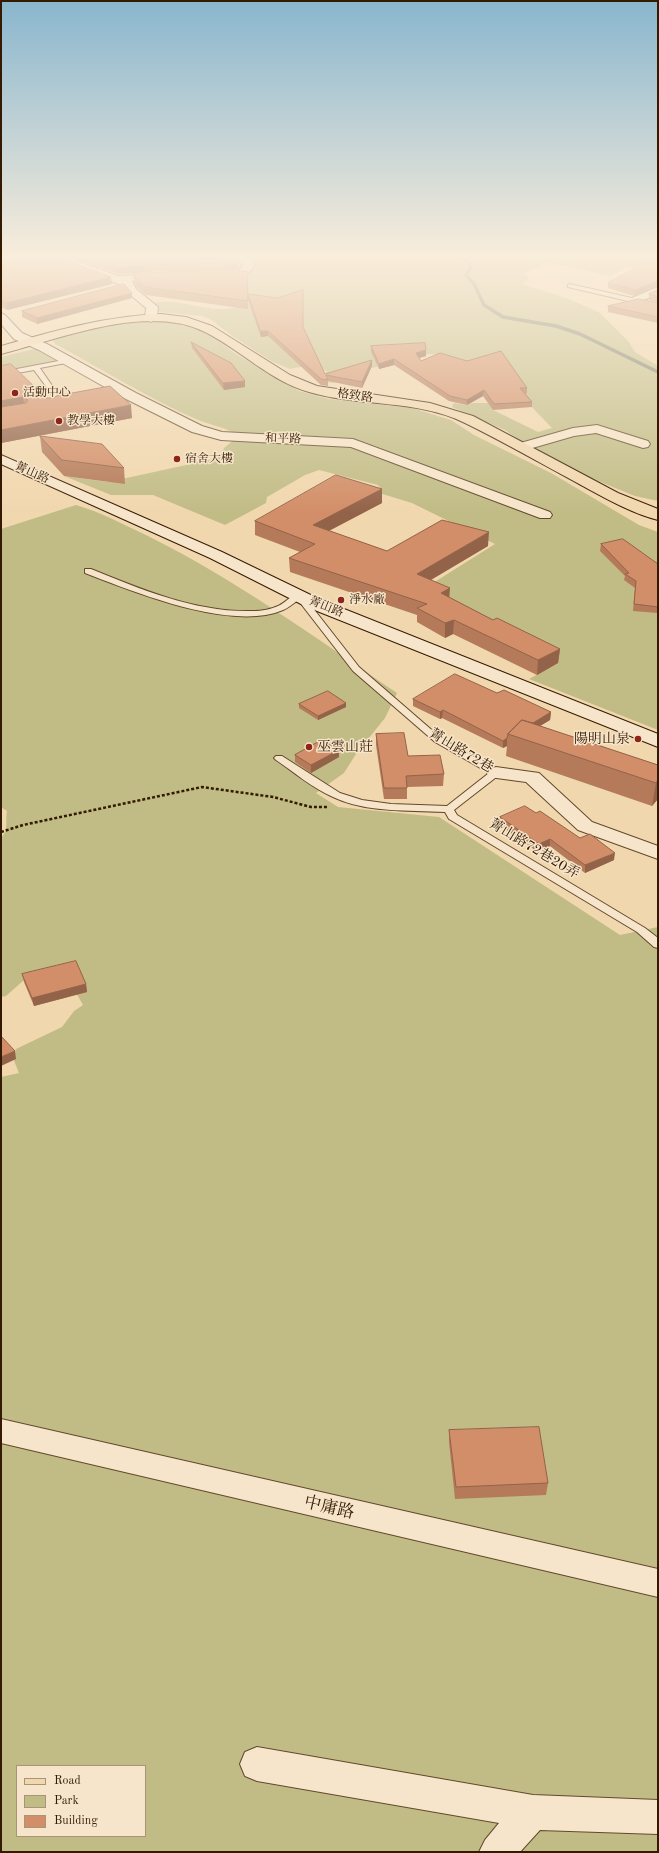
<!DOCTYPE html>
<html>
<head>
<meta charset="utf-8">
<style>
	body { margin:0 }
	#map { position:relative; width:659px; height:1853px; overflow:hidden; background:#f1d7ae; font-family:"Old Standard TT",serif }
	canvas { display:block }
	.frame { position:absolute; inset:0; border:2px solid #341a00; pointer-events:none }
	.legend { position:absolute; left:16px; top:1765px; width:130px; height:72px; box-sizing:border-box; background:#f6e5ca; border:1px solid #a89479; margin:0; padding:5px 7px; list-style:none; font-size:12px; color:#341a00 }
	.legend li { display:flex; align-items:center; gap:8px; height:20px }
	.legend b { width:20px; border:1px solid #a89479 }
</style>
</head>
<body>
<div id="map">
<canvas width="659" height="1853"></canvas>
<div class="frame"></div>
<ul class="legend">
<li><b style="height:5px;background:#f1d7ae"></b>Road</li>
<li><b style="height:11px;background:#c1bc86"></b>Park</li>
<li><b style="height:11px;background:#d28e68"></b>Building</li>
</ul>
</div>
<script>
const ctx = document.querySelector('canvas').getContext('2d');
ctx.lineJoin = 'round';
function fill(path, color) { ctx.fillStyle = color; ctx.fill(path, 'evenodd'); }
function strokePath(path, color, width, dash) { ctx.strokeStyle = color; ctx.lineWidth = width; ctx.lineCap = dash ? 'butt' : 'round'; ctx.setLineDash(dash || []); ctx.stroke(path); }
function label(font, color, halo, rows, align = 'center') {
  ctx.font = font + ' "Old Standard TT","Noto Serif TC",serif'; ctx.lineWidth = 3; ctx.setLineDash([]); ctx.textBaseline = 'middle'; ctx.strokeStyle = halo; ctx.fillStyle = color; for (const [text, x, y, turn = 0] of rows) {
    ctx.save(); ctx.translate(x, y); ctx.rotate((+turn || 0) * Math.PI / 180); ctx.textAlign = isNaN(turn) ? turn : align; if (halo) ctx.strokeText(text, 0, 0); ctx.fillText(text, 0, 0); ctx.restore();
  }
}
const green = new Path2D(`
	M236,254H658V268L639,269L626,267L610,276L549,262L523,274L530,277L522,284L569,299L600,313L629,342L635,352L658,366V501L635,496L593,479L536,452L505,430L452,407L454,403L467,405L472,403H489L493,410L538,432L552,428L525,400L452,359L433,354L414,355L373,368L370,366L353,371L333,383L320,381L327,371L310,365L290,369L271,361L231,335L210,319L202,316L160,312L154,305V303C180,297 211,315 236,307L223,271L225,268L238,267Z
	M148,321L169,323L193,327L214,338L236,354L299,391L329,399L412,408L451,420L474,435L551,473L639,525L658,532V730L529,679L558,663L453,600L433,583L495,544L412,503L376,492L380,488L378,485L319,470L305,475L267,497L266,503L225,525L153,495H111L64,476L108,482L214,459L212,458L221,455L224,448L235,439V434C232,430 206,423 198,420C149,399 102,369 55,344L53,340L119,323Z
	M37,348L59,362L1,373V357Z
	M76,505C101,512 124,525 148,536C236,580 316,638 397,693L385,718L356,754L344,773L316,793L338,807L439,817L620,935L658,927V1852H1V1077L19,1073L13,1058L16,1049L62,1027L74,1011L83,1005L70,982L33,972L6,996L1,997V838C9,829 5,823 7,811L1,807V529ZM17,1766H145V1836H17Z`);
const stream = new Path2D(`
	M455,254L470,263L471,267L466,275L474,284L484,305L503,317L556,326L580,334L658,372`);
const path = new Path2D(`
	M1,832L23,825L202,787L273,797L311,807H327`);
const lane = new Path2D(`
	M570,284L658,304V308L568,287V285Z
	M69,359L71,360V362L40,368L59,396L56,409L51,408L53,396L34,370L1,376V372Z
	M85,569H91C142,590 198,613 254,611C261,611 272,609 278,606C286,603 293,592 302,594L359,667L441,738L499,771L501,773L499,775L454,810L457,815L645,928L658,938V948L654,947L637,932L449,819L445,812C408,810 367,813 333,797C312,788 294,772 276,760L274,758L276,756H282L340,793L362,800L391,804L447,806L489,773L435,742L353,671L298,600C293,604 288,608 283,610C232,632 134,592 85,573Z`);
const street = new Path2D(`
	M42,254H57L118,276L165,274L167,276L161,279L132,281L136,289L158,307L157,318L151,322L147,320L145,318L146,308L127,292L124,286L43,256Z
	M236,254H247L253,262L254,267C247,278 225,279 212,276L210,274L212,272L240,269L243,266Z
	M658,287V294L636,303L630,300L632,298Z
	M1,313L5,315L22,333L47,344L136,393L202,426L222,432L353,439L550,512L552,515L550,518H540L351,447L221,440L192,432L126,399L39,350L14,339L1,324Z
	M597,425L648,441L650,444L648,447L643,448L596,433L574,436L522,451L517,450L515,447L517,444L573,428Z
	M496,767L539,773L592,822L658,846V859L578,830L526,782L489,777L487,773L489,769Z
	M1,1419L658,1569V1597L1,1443Z
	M257,1747L533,1795L658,1800V1834L540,1830L520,1852H479L485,1840L499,1823L257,1781L245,1776L240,1764L245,1752Z`);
const secondary = new Path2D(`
	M1,455L222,552L319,599L658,734V747L307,607L210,558L1,464Z`);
const primary = new Path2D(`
	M161,314L186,317L212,326L290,375L317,386L430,403L473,416L618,493L658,509V520C631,513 605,498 581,485C542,464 504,442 465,423C417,399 359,407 309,392C270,381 241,350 205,332C147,303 60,339 1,354V346C54,331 106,316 161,314Z`);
const wall = new Path2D(`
	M1,254L111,277L112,284L7,310L1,307Z
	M61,254H150L237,256L238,268L230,270L145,272L118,274Z
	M658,263V287L634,296L608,288V283Z
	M247,271L248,309L146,295L137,288L134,282L133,274Z
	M658,290V303L649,300V294Z
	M132,293V298L37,324L22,317V311Z
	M248,294L303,327L325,374L372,360V366L362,388L328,381V386L321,385L268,336L261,337L248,300Z
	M658,303V323L608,312V306Z
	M191,342L245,381V387L224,390L192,348Z
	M371,346L426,356L419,358L421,361L527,388V393L525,394L532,402V407L493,410L483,396L467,405L449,401L394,365L379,369L371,352Z
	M1,366L46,398L132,418L1,443Z
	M40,436L124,468L125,484L64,476L42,452Z
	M382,489V503L329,531L387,551L488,546L431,580L449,597L493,620L560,649L558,663L537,675L453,634L445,638L417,622V615L290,572L289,558L300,552L255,535V521Z
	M601,544L658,564V613L633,611L635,588L624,580L625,576L600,551Z
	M497,693L551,712L550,720L540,726L658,765V799L652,806L506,756L507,746L503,748L442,718L440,719L413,706V699Z
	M346,703V707L318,720L299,708V704Z
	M376,734L408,756L444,774L443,786L407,787V799H384L376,745Z
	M295,755L339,757L311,773L295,762Z
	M536,813L580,838L614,860L585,873L550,846L538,852L499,825L500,817Z
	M22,974L86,984L87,992L34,1006L24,982Z
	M449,1430L548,1483L546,1495L455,1499L449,1442Z`);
const shadedWall = new Path2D(`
	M238,262V268L230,270V263Z
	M145,265V272L118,274V268Z
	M111,277L112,284L7,310V303Z
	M658,281V287L634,296L635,290Z
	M132,293V298L37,324V318Z
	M260,331H268V336L261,337Z
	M426,350V356L416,359V353Z
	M394,359V365L379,369V364Z
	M372,360V366L362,388V382Z
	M245,381V387L224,390L223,383Z
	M484,390L483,396L467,405V400Z
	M23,397L25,410L1,414V401Z
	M131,405L132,418L1,443V430Z
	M382,489V503L313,539V525Z
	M489,532L488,546L417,588V574Z
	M450,588L449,602L441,593Z
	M454,620L453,634L445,638V623Z
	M560,649L558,663L537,675L538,660Z
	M346,703V707L318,720V716Z
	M443,710L442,718L440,719V712Z
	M551,712L550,720L520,738L513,735Z
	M507,738V746L503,748V741Z
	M339,750V757L311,773V765Z
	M658,780V799L652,806L656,783Z
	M550,839V846L538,852L539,844Z
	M615,853L614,860L585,873V865Z
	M86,984L87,992L34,1006L32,998Z
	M15,1051L16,1059L1,1066V1057Z`);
const building = new Path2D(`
	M1,254H49L111,277L7,303L1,301Z
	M77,254H150L237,256L238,262L230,263L145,265L118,268Z
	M649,261L658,263V281L635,290L608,283Z
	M239,269L240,271H247L248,301L146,287L137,280L133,274Z
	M124,284L132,293L37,318L22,311Z
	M303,290V327L325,374L372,360L362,382L326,375L328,380L321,379L268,331H260L248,294L277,298Z
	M658,290V297L649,294Z
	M639,299L658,303V317L608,306Z
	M191,342L231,363L245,381L223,383Z
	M425,343L426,350L416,353L421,361L440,353L467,361L501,351L527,388H520L532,402L494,404L484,390L467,400L450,396L394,359L379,364L371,346Z
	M11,364L46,398H54L56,396L110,386L131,405L1,430V407L26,403L28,400L23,397L1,401V366Z
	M40,436L102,444L124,468L62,460Z
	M336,475L382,489L313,525L387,551L442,520L489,532L417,574L450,588L441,593L493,620L497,618L560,649L538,660L454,620L445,623L417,608L427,604L289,558L315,544L255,521Z
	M623,539L658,564V607L634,604L636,581L625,574L629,573L601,544Z
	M455,674L497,693L504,690L551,712L533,723L522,720L508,734L507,738L503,741L443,710L440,712L413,699Z
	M328,691L346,703L318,716L299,704Z
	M522,720L658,765V780L656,783L508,734Z
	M404,733L408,756L440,755L444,774L406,776L407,788H384L376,734Z
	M322,740L339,750L311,765L295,755Z
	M525,806L536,813L540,811L580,838L590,834L615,853L585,865L550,839L539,844L500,817Z
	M76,961L86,984L32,998L22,974Z
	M1,1036L15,1051L1,1057Z
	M539,1427L548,1483L456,1487L449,1430Z`);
const markers = [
	[15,393,4,"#8f2418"],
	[59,421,4,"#8f2418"],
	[177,459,4,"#8f2418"],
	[341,600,4,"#8f2418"],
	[638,739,4,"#8f2418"],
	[309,747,4,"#8f2418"]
];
const farPoinames = [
	["活動中心",23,393],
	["教學大樓",67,421],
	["宿舍大樓",185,459],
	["淨水廠",349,600]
];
const farStreetnames = [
	["格致路",355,396,8],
	["和平路",283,439,2],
	["菁山路",32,473,24],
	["菁山路",326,607,22]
];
const poiNames = [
	["陽明山泉",630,739],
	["巫雲山莊",317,747,"left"]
];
const streetNames = [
	["菁山路72巷",461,751,31],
	["菁山路72巷20弄",534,849,31]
];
const nearStreetnames = [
	["中庸路",329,1508,13]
];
fill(green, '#c1bc86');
strokePath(stream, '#727a64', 3.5);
strokePath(lane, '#63492c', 2);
strokePath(street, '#63492c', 2);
strokePath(secondary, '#341a00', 2);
strokePath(primary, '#341a00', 2);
strokePath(path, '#341a00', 2.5, [3, 2]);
fill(lane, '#f6e5ca');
fill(street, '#f6e5ca');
fill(secondary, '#f6e5ca');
fill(primary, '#f1d7ae');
fill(wall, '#b57a59');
fill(shadedWall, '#936349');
fill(building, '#d28e68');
strokePath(building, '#936349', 1);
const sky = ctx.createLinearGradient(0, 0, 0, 513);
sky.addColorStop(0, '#89b6ce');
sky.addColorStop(0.5, '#f9eddb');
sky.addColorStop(1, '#f9eddb00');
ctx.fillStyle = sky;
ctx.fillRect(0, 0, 659, 513);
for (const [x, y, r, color] of markers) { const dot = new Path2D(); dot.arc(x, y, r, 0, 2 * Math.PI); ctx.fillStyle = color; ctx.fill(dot); strokePath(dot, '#f6e5ca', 1.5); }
label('12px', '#341a00', '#f6e5ca', farPoinames, 'left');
label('12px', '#341a00', '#f6e5ca', farStreetnames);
label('14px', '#341a00', '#f6e5ca', poiNames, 'right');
label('14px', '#341a00', '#f6e5ca', streetNames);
label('17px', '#341a00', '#f6e5ca', nearStreetnames);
</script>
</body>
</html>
